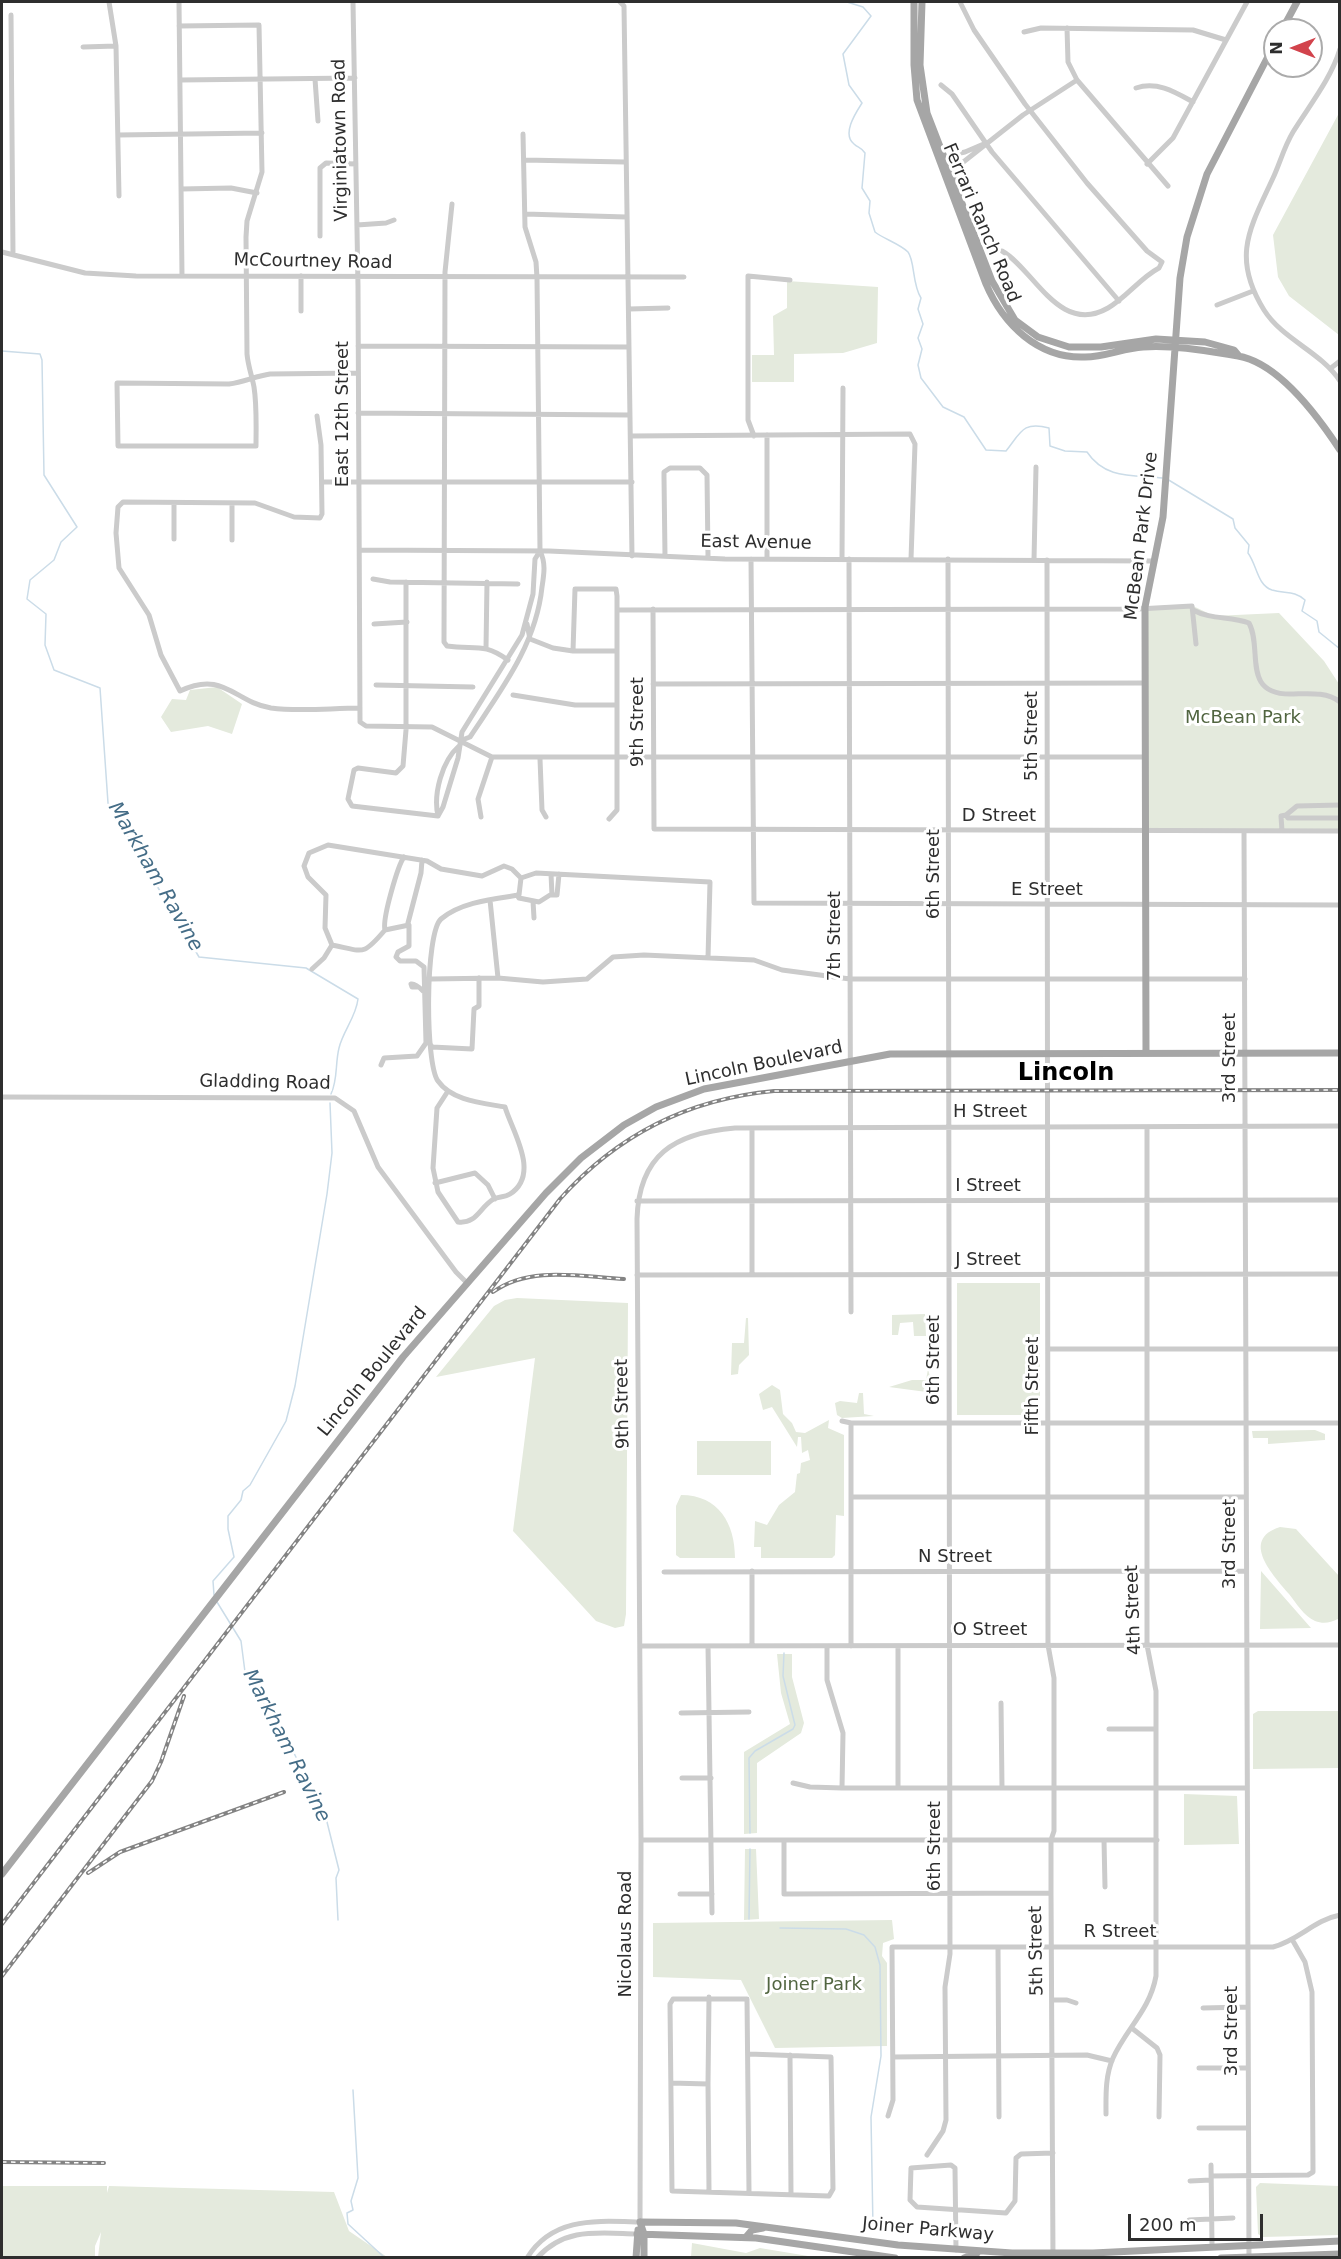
<!DOCTYPE html>
<html>
<head>
<meta charset="utf-8">
<style>
	body { margin:0 }
	#map { position:relative; width:1341px; height:2259px; overflow:hidden; background:#fff; font-family:"DejaVu Sans",sans-serif }
	canvas { display:block }
	.frame { position:absolute; inset:0; border:3px solid #2e2e2e; pointer-events:none }
	.north { position:absolute; left:1263px; top:18px; width:60px; height:60px; box-sizing:border-box; background:#fff; border:2px solid #ababab; border-radius:50%; rotate:270deg; font-size:16px; font-weight:700; line-height:24px; text-align:center; color:#2e2e2e }
	.north::after { content:''; display:block; margin:auto; width:21px; height:27px; background:#d2434c; clip-path:polygon(50% 0,100% 100%,50% 72%,0 100%) }
	.scale { position:absolute; left:1128px; top:2214px; width:135px; height:27px; box-sizing:border-box; border:3px solid #2e2e2e; border-top:0; padding-left:8px; font-size:18px; line-height:21px; white-space:nowrap; color:#2e2e2e; -webkit-text-stroke:4px #fff; paint-order:stroke }
</style>
</head>
<body>
<div id="map">
<canvas width="1341" height="2259"></canvas>
<div class="frame"></div>
<div class="north">N</div>
<div class="scale">200 m</div>
</div>
<script>
const ctx = document.querySelector('canvas').getContext('2d');
ctx.lineJoin = 'round';
function fill(path, color) { ctx.fillStyle = color; ctx.fill(path, 'evenodd'); }
function strokePath(path, color, width, dash) { ctx.strokeStyle = color; ctx.lineWidth = width; ctx.lineCap = dash ? 'butt' : 'round'; ctx.setLineDash(dash || []); ctx.stroke(path); }
function label(font, color, halo, rows, align = 'center') {
  ctx.font = font + ' "DejaVu Sans",sans-serif'; ctx.lineWidth = 6; ctx.setLineDash([]); ctx.textBaseline = 'middle'; ctx.strokeStyle = halo; ctx.fillStyle = color; for (const [text, x, y, turn = 0] of rows) {
    ctx.save(); ctx.translate(x, y); ctx.rotate((+turn || 0) * Math.PI / 180); ctx.textAlign = isNaN(turn) ? turn : align; if (halo) ctx.strokeText(text, 0, 0); ctx.fillText(text, 0, 0); ctx.restore();
  }
}
const green = new Path2D(`
	M1339,113V335L1289,296L1278,277L1273,235Z
	M787,281L878,287L877,343L843,353L794,354V382H752V355H774L773,316L787,308Z
	M1193,606L1214,616L1279,613L1324,661L1339,684V830H1147L1148,607Z
	M217,687L242,704L232,734L208,726L171,732L161,717L172,699L186,700L190,690Z
	M957,1283H1040V1415H957Z
	M517,1298L628,1303L626,1614L624,1626L615,1628L596,1621L513,1531L535,1358L436,1377L494,1306L505,1300Z
	M925,1314L926,1336H914L913,1322L900,1323L898,1335H892V1315Z
	M746,1318H748L749,1355L739,1365L738,1374L731,1375L732,1343H744Z
	M928,1369L934,1393L889,1387L912,1380H926Z
	M772,1385L780,1390L783,1414L792,1423L796,1432L805,1433L829,1420L828,1428L844,1435V1516L836,1515L835,1555L832,1558H761V1547H754L755,1521L767,1525L779,1505L795,1492L797,1474L800,1473L801,1463L810,1460L808,1450L802,1453L801,1437H798L797,1447L772,1407L763,1410L759,1394Z
	M859,1393H863L864,1414L874,1416L842,1418L837,1415L835,1403L840,1401L857,1403Z
	M1315,1430L1325,1434V1440L1268,1444V1438H1253L1252,1431Z
	M697,1441H771V1475H697Z
	M681,1495C719,1495 735,1524 735,1558H680L676,1555V1506Z
	M1280,1527L1296,1529L1339,1576L1338,1619C1330,1623 1323,1624 1315,1621C1304,1616 1296,1603 1289,1594C1274,1576 1239,1540 1280,1527Z
	M1261,1571L1311,1628L1260,1629Z
	M777,1654H792V1677L804,1723L801,1733L757,1763V1833L744,1834V1752L790,1724L781,1693Z
	M1258,1711H1338L1339,1768L1253,1769V1714Z
	M1184,1794L1237,1796L1239,1844L1184,1845Z
	M745,1849H756L759,1919L744,1920Z
	M892,1920L894,1939L883,1943L882,1956L887,1963V2046L775,2048L741,1980L653,1977V1923Z
	M1260,2183L1339,2186V2235L1263,2237L1258,2234L1256,2187Z
	M2,2186H107V2193L109,2186L334,2192L349,2231L387,2257H98L101,2232L95,2246V2257H2Z
	M692,2243L746,2253L760,2248L814,2257H691Z`);
const stream = new Path2D(`
	M847,2L863,7L871,16L843,54L849,85L862,103C857,111 841,134 854,144C858,148 861,147 865,153L862,188L870,201L869,213L875,232C884,239 900,244 908,252C915,261 912,284 921,298L918,309L923,324L918,338L922,349L918,365L921,378L943,407L964,417L986,450L1006,451C1021,432 1023,421 1049,428L1050,446L1065,451L1087,452C1105,479 1132,475 1162,478
	M2,351L40,354L42,360L44,475L77,527L61,542L54,560L30,580L27,599L46,614L45,645L54,670L100,688L108,803L199,957L306,968L358,999C356,1017 343,1031 339,1048C335,1064 338,1079 331,1094
	M1167,479L1233,519L1235,528L1249,545L1248,553C1257,565 1257,585 1272,590C1285,594 1294,590 1305,600L1302,611L1317,621L1319,632L1340,649
	M214,1595L213,1581L234,1557L228,1529V1516L241,1500L243,1491L250,1485L286,1421L295,1386L327,1194L332,1153L330,1103
	M217,1602L241,1641L245,1672L257,1685L275,1732L290,1745L326,1818L339,1870L336,1878L338,1920
	M750,1833L749,1758L755,1751L793,1729L795,1725L783,1676L784,1653
	M749,1919L750,1849
	M780,1928L846,1929L864,1935L875,1947L880,1965L881,2056L871,2117L873,2228
	M353,2090L358,2178L351,2201L353,2210L347,2213L348,2224L385,2258`);
const minor = new Path2D(`
	M109,2L116,46L119,196
	M179,2L182,276
	M353,2L358,286L360,722L366,726L432,727L492,757H1144
	M620,2L624,6L632,556
	M960,2L974,30L1025,104L1087,183L1147,251L1162,262L1159,268C1140,278 1127,297 1108,308C1059,336 1034,269 1002,251
	M11,15L13,255
	M179,26L259,25L262,172L247,221L246,237L247,354C248,366 252,376 254,387C257,406 256,427 256,446H118L117,383L229,384C244,382 256,376 270,374L358,373
	M1067,28L1068,62L1077,80L1168,186
	M1024,32L1041,28L1193,30L1226,40
	M83,47L116,46
	M1340,49C1331,79 1309,106 1293,132C1284,147 1280,163 1273,178C1250,228 1231,257 1264,310C1283,340 1320,351 1340,381
	M315,79L318,121
	M180,80L355,78
	M941,85L952,94L992,152L1119,301
	M1136,88C1157,81 1175,92 1193,102
	M118,135L262,133
	M986,143L965,152L951,155L946,164L957,167L1023,115L1077,80
	M524,160L625,162
	M1147,164L1173,138L1247,2
	M181,189L231,188L257,193
	M452,204L445,272L444,642L447,646C475,650 483,642 508,660
	M525,214L626,217
	M357,225L386,223L394,220
	M320,236V168L326,163L356,164
	M2,252L85,273L136,276L684,277
	M301,276V311
	M1217,305L1253,291
	M629,309L668,308
	M358,346L629,347
	M1331,368L1340,361
	M358,413L629,415
	M317,416L321,445L322,514L320,518L294,517L255,503L123,502L118,507L116,533L119,568L149,615L161,655L180,691C224,670 234,702 271,708C300,712 331,708 360,708
	M767,435V559
	M631,436L910,434L915,444L911,559
	M754,436L748,420V276L790,280
	M322,482H632
	M174,503V539
	M232,503V540
	M360,550L549,551L725,559L1152,561
	M665,556L664,477V472L670,468H700L707,475L708,556
	M751,559L754,903L1340,905
	M842,559L843,388
	M849,559L851,1312
	M1034,560L1036,467
	M1047,560L1048,1645L1054,1678V1831L1051,1840V1893L1053,2258
	M373,579L390,582L518,584
	M406,582V730L403,766L396,773L358,768L354,770L348,799L352,806L438,816
	M653,609L654,829L1340,831
	M619,610L1138,609L1192,606L1196,644
	M1193,610C1211,620 1230,616 1249,623C1263,649 1241,694 1290,694C1306,694 1326,691 1340,702
	M374,624L407,622
	M527,624L530,639L553,648L573,651
	M486,648L487,582
	M653,684L1145,683
	M376,685L473,687
	M513,695L575,705H617
	M462,740L470,737C501,690 536,645 542,587C544,574 546,563 540,551L537,278L536,262L525,227L523,134
	M540,759L542,810L546,817
	M1340,805L1297,806L1286,815L1288,818H1340
	M438,816L443,807L458,758L462,732L522,635L533,594L535,559L540,551
	M438,816C433,794 442,761 459,746
	M481,817L478,799L492,757
	M609,819L617,810V596L616,589H575L573,651H617
	M1244,831L1249,2258
	M1282,831L1281,816L1286,815
	M551,874L552,895
	M517,895L519,898L539,902L550,895H557L559,874
	M490,900L498,978L543,982L587,979L613,957L644,955L754,960L782,970L850,979H1245
	M533,901L534,918
	M408,923L421,873L422,860
	M385,930C382,919 398,865 404,857
	M332,945C364,951 362,957 385,930L409,925V946L398,952L396,957L400,961H416L424,967L426,1043L417,1056L384,1058L381,1065
	M312,969L324,958L332,945L325,928L326,895L308,877L304,866L309,853L328,845L427,861L441,869L482,876L504,866L512,869L521,878
	M431,979L498,978
	M418,987H412L411,984C415,983 420,988 423,991
	M430,1044L432,1047L472,1049L474,1009L479,1006V978
	M448,1091L437,1108L433,1168L438,1192L458,1222C476,1224 479,1209 492,1200C497,1196 504,1198 510,1194C541,1174 512,1131 505,1107C483,1103 452,1101 438,1081C425,1064 425,933 441,919C461,902 494,899 519,895L521,878L536,873L710,882L708,958
	M2,1097L335,1098L354,1111L378,1167L456,1272L466,1282
	M752,1128V1275
	M435,1183L475,1173L488,1185L495,1199
	M637,1201L1340,1200
	M637,1275L1340,1274
	M1048,1349H1340
	M842,1421L851,1423H1340
	M851,1423V1646
	M851,1497H1245
	M664,1572L1245,1571
	M640,1646L1340,1645
	M708,1646L712,1913
	M752,1646V1571
	M827,1646V1680L843,1733L842,1788
	M1001,1703L1002,1788
	M681,1713L749,1712
	M1109,1729H1156
	M682,1778H711
	M793,1783L810,1787L842,1788H1246
	M898,1788V1646
	M641,1840H1157
	M784,1840V1894L1051,1893
	M1104,1840L1105,1887
	M680,1894H712
	M998,1947L999,2117
	M1053,2000H1067L1076,2003
	M1203,2008L1247,2007
	M1133,2029L1157,2048L1160,2055L1159,2117
	M749,2054L831,2057L833,2189L829,2196L672,2191L670,2004L673,1999H747L749,2192
	M790,2055L791,2194
	M893,2057L1087,2055L1112,2061
	M1199,2068H1248
	M671,2083L708,2084L709,1997
	M708,2084L709,2191
	M1106,2114C1106,2096 1105,2076 1113,2058C1126,2029 1150,2010 1156,1976V1691L1147,1645V1127
	M888,2116L893,2100L892,1947H1273C1298,1941 1314,1920 1340,1915
	M1199,2128H1248
	M927,2155L943,2131L946,2120L945,1987L950,1954L948,559
	M1211,2165L1212,2245
	M1211,2176L1308,2175L1313,2172L1312,1992L1305,1962L1293,1941
	M1190,2181L1211,2180
	M1189,2220L1233,2218
	M956,2250L955,2168L951,2165L911,2168L910,2200L917,2207L1006,2213L1015,2201L1016,2158L1021,2154L1053,2153
	M527,2258C553,2216 598,2221 640,2222L641,1840L637,1219C639,1155 674,1133 735,1128L1340,1126
	M537,2258C565,2227 598,2233 637,2234`);
const major = new Path2D(`
	M914,2V65L917,100L986,284C1003,324 1038,359 1085,357C1105,357 1124,348 1143,347C1176,345 1207,351 1238,356C1279,363 1319,418 1340,450
	M922,2L920,65L927,113L992,281L1015,320L1038,337L1069,347H1101L1156,339L1205,342L1234,350L1239,356
	M1282,30L1297,2
	M957,167L955,176L957,182
	M1146,1053L1145,607L1163,517L1180,278L1187,237L1207,174L1275,43
	M2,1874L403,1357L546,1193L581,1158L624,1125L656,1107L704,1089L890,1054L1340,1053
	M640,2222L736,2223L898,2245L1012,2253H1093L1340,2241
	M640,2222L644,2234V2258
	M637,2234L756,2238L895,2258
	M746,2237L752,2230L763,2228
	M636,2258L638,2230
	M964,2258L977,2253
	M1221,2258L1340,2254`);
const rail = new Path2D(`
	M493,1292C530,1265 582,1277 624,1279
	M88,1873L120,1852L284,1792
	M2,1924L560,1199C617,1135 688,1099 774,1091L1340,1090
	M2,1976L152,1781L161,1762L184,1696
	M2,2162L104,2163`);
const streetNames = [
	["Virginiatown Road",341,140,-91],
	["Ferrari Ranch Road",981,223,67],
	["McCourtney Road",313,262,1],
	["East 12th Street",343,414,-90],
	["McBean Park Drive",1142,536,-83],
	["East Avenue",756,543,1],
	["9th Street",638,722,-90],
	["5th Street",1032,736,-90],
	["D Street",999,816],
	["6th Street",934,874,-90],
	["E Street",1047,890],
	["7th Street",835,936,-90],
	["3rd Street",1230,1058,-90],
	["Lincoln Boulevard",764,1064,-12],
	["Gladding Road",265,1083,1],
	["H Street",990,1112],
	["I Street",988,1186],
	["J Street",988,1260],
	["6th Street",934,1360,-90],
	["Lincoln Boulevard",373,1372,-51],
	["Fifth Street",1033,1386,-90],
	["9th Street",623,1404,-91],
	["3rd Street",1230,1544,-90],
	["N Street",955,1557],
	["4th Street",1134,1610,-92],
	["O Street",990,1630],
	["6th Street",935,1846,-90],
	["R Street",1120,1932],
	["Nicolaus Road",626,1934,-90],
	["5th Street",1037,1951,-91],
	["3rd Street",1232,2031,-90],
	["Joiner Parkway",928,2230,5]
];
const parkNames = [
	["McBean Park",1243,718],
	["Joiner Park",814,1985]
];
const waterNames = [
	["Markham Ravine",155,877,60],
	["Markham Ravine",286,1746,63]
];
const districtNames = [
	["Lincoln",1066,1074]
];
fill(green, '#e4eadd');
strokePath(stream, '#cbdce8', 1.5);
strokePath(minor, '#cbcbcb', 5);
strokePath(major, '#a6a6a6', 7);
strokePath(rail, '#838383', 4);
strokePath(rail, '#fff', 1.5, [4.5]);
label('18px', '#2e2e2e', '#fff', streetNames);
label('18px', '#516540', '#fff', parkNames);
label('italic 20px', '#456d87', '#fff', waterNames);
label('bold 24px', '#000', '#fff', districtNames);
</script>
</body>
</html>
